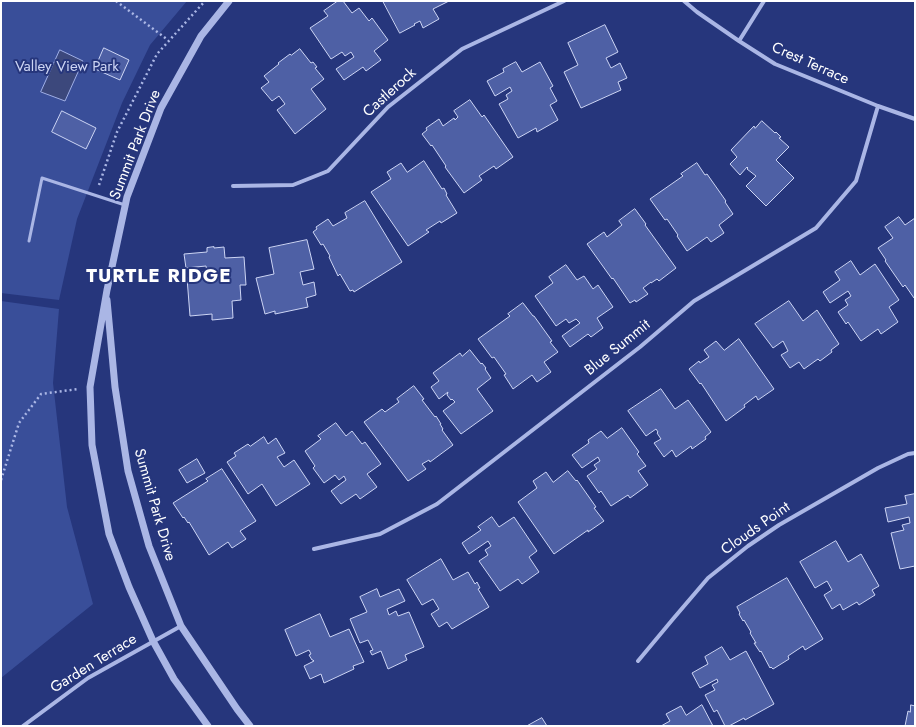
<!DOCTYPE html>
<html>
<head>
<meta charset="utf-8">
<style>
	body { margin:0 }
	#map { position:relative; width:916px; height:727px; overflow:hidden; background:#26367c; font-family:Jost,sans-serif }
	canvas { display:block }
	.frame { position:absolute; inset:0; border:2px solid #fff; pointer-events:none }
</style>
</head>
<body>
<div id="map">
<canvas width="916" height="727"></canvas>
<div class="frame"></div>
</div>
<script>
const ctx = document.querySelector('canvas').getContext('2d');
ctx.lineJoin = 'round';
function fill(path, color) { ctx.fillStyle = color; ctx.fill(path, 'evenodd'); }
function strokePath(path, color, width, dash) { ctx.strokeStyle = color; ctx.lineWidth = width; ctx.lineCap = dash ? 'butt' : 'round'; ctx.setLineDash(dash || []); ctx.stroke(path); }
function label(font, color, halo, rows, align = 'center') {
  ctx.font = font + ' Jost,sans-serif'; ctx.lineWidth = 4; ctx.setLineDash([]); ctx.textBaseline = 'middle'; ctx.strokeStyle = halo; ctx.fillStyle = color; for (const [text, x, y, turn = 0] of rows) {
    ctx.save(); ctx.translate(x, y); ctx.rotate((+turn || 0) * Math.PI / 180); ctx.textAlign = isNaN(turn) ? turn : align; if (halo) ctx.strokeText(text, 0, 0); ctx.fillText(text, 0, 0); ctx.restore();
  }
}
const green = new Path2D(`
	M1,1H187L150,45L122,103L77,219L59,300L1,293Z
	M1,301L59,309L53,383L67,507L93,604L1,678Z`);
const water = new Path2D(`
	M60,50L83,61L65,101L41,92Z`);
const building = new Path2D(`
	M338,1H343L352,13L359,8L369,21L372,18L388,40L374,51L381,60L366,71L363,67L344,80L336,69L354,57L351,52L345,56L342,52L331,59L310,28L328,16L324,11Z
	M383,1H449L433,9L439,19L423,28L420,21L414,24L415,25L400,33Z
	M605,25L618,52L606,58L611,68L620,63L627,78L618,82L621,90L581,108L564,72L578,65L568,43Z
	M104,48L129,60L120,80L95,69Z
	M300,49L311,63L313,62L317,67L315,68L324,79L311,89L326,109L295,134L277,110L285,104L279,96L272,101L261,88L269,82L264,76L279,64L278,63L290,54L291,55Z
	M516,62L522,72L540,62L553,86L550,88L557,101L550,105L558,120L537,132L536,128L518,138L499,104L508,99L506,95L512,91L510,87L495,96L487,81L504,72L503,69Z
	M470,100L482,117L484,115L513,157L496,169L494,166L479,176L482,180L464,193L445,167L446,166L432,145L431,146L422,134L427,130L426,128L439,119L443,126L454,118L455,120L458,117L454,111Z
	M62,111L96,128L86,149L52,132Z
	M762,121L775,133L776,132L781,137L779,138L789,147L776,160L794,178L766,206L746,186L756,176L747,169L748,168L747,167L740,175L730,164L737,157L731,150L754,126L755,128Z
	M424,161L442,189L444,188L447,194L446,195L457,213L441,223L440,221L426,230L429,232L408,246L371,192L391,179L387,172L401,163L407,172Z
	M697,163L705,175L707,174L726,201L725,202L733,214L719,225L724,233L711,242L707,237L687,251L677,236L678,235L667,219L665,220L650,199L683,176L681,174Z
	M365,201L402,262L354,292L353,290L350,291L340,274L338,276L329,257L330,256L323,244L321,245L313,232L317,229L316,227L328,219L333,226L347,218L345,213Z
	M635,209L646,224L645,225L676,268L659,281L657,279L651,283V282L643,288L648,294L636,302L635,300L630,303L613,278L612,279L587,244L604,232L607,237L622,225L619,221Z
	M899,217L905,225L915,218V297L914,298L905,285L903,287L885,261L886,260L878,248L893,238L885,227Z
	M307,240L314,269L300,272L303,285L314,282L316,295L306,298L308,307L275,314V311L265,314L256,278L274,274L269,248Z
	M214,247V248L224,247L225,258L244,257L246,285H240L241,300L232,301L233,318L212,320V314L190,316L187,278L199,277V272H207L206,266L186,268L184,254L207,252V248Z
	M851,261L860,275L875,264L899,300L889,307L898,322L881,334L878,329L861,341L848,322L846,324L838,312L848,305L845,300L851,296L848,291L830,303L823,292L840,280L835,272Z
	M566,265L577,280L584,276L593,289L598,285L613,307L597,318L603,328L591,337L588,334L570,347L562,336L580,323L576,319L569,323L566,319L556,326L535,296L553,283L549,277Z
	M789,301L803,321L817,310L839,344L831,350L832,352L820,361L818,359L804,369L799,362L790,368L781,355L788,351L783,341L773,348L755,324Z
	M523,303L533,316H534L552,341L550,342L558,352L544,362L551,372L537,382L532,375L513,389L504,375L506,374L494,357L492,358L478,339L510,316L508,314Z
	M739,339L774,389L758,400L756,396L744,405L745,407L726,421L701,383L700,384L689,369L699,361L700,363L709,357L704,350L716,341L724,350Z
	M470,350L481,364L482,363L486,368L485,369L491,378L477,389L493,411L461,434L443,411L455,402L452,399L451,400L447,395L448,392L439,399L431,387L439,381L433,373L460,353L462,356Z
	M414,386L424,399L422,400L435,417L436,416L441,424H440L443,429L442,430L453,445L430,462L429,460L422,464L426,469L408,481L364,422L382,409L385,412L399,402L397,399Z
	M661,389L675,409L688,400L711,432L705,437L706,439L692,449L691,446L676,457L672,450L664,457L654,443L661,439L657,433L658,432L656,429L646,436L628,411Z
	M336,423L346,436L352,431L362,444L365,442L381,464L367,474L377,487L360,499L356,494L341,504L331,491L346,480L344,476L339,480L335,475L324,483L313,468L315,466L305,451L321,439L318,436Z
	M622,428L639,452L637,454L646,466L638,471L648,485L630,498L628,495L611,506L601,491L599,493L587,476L597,469L594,465L600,461L598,457L582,468L572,455L589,443L588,440L601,431L607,438Z
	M264,437L268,444L276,438L285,453L277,457L284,467L294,460L310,484L276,506L262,484L248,494L227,462L236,456L234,453L248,444L250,446Z
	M197,459L205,473L187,483L179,470Z
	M222,469L256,521L240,531L246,539L232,548L228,542L209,555L189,522L188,523L184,517L183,518L173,503L208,481L206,479Z
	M568,471L576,481L577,480L596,507L594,508L604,521L588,532V530L554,554L518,502L537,488L533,481L546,472L553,482Z
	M915,494V566L900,569L891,533L904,530L902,525L910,523L909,517L888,522L885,508L907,504L905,496Z
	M492,517L499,527L514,517L537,551L529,557L539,572L522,584L518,579L500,591L479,561L488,555L485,550L491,546L488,541L469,554L462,543L481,530L478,527Z
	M836,541L848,562L861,554L879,586L872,590L875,595L859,605L857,602L843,610L840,604L832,609L824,595L832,590L827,581L815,588L800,562Z
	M441,559L453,580L468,572L475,584L477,582L480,588L478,589L489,607L452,629L447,622L439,627L431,614L439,609L433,599L422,605L407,580Z
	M787,578L823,639L805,650L803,646L788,656L789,659L773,669L771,667L770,668L761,651L760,652L754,643H756L750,633L751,632L744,620L743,621L739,614L740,613L737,607Z
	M377,589L380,597L399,589L405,601L387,609L389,615L396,611L398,616L409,612L424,647L405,655L407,660L388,669L381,651L372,655L370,651L373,650L368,640L360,643L350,619L367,612L360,597Z
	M320,614L330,637L349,629L364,662L353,666L354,669L324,683L321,674L310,679L304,666L314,661L313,660H312L309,655L311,654L309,650L296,656L285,630Z
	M722,647L730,660L746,651L774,704L745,720L744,718L729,726H725L717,710L714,712L705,695L715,690L712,685L718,682L717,679L700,688L692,673L708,664L705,657Z
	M702,705L713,726H661L670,721L666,714L681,706L686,715Z
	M911,705L915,706V726H905L908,711L910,712Z
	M542,718L547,726H527Z`);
const path = new Path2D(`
	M116,1L168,40
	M99,185L117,132L157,54L205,1
	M1,480L19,423L41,394L78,389`);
const service = new Path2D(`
	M29,241L42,178L125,205`);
const minor = new Path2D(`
	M684,1L697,12L739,41L775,64L878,106L915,119
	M739,41L764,1
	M233,186L293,185L328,171L388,107L462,49L564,1
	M314,549L380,534L437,504L640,347L694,301L816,228L856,181L878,106
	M638,661L673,619L708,578L748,546L779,525L878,468L908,454L915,453
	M23,726L88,678L181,626`);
const tertiary = new Path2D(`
	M107,300L115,387L128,471L149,546L181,626L237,709L250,726
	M208,726L174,679L153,641L129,587L109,534L92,445L90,387L107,290L127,197L161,108L201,36L229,1`);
const streetNames = [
	["Crest Terrace",810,64,24],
	["Castlerock",390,93,-42],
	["Summit Park Drive",136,145,-69],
	["Blue Summit",618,348,-39],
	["Summit Park Drive",154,505,74],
	["Clouds Point",756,529,-35],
	["Garden Terrace",94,664,-32]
];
const parkNames = [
	["Valley View Park",67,67]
];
const districtNames = [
	["TURTLE RIDGE",159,277]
];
fill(green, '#394e99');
fill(water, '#3c487c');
strokePath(water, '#9faee5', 1);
fill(building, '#4e60a5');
strokePath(building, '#cdd5f4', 1);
strokePath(path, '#aab6e5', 2.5, [2, 3]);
strokePath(service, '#aab6e5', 3);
strokePath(minor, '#aab6e5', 4);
strokePath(tertiary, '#aab6e5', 7);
label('15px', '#fff', '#26367c', streetNames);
label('15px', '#cdd5f4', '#26367c', parkNames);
ctx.letterSpacing = '1px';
label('bold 19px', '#fff', '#26367c', districtNames);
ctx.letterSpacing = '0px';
</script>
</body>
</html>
